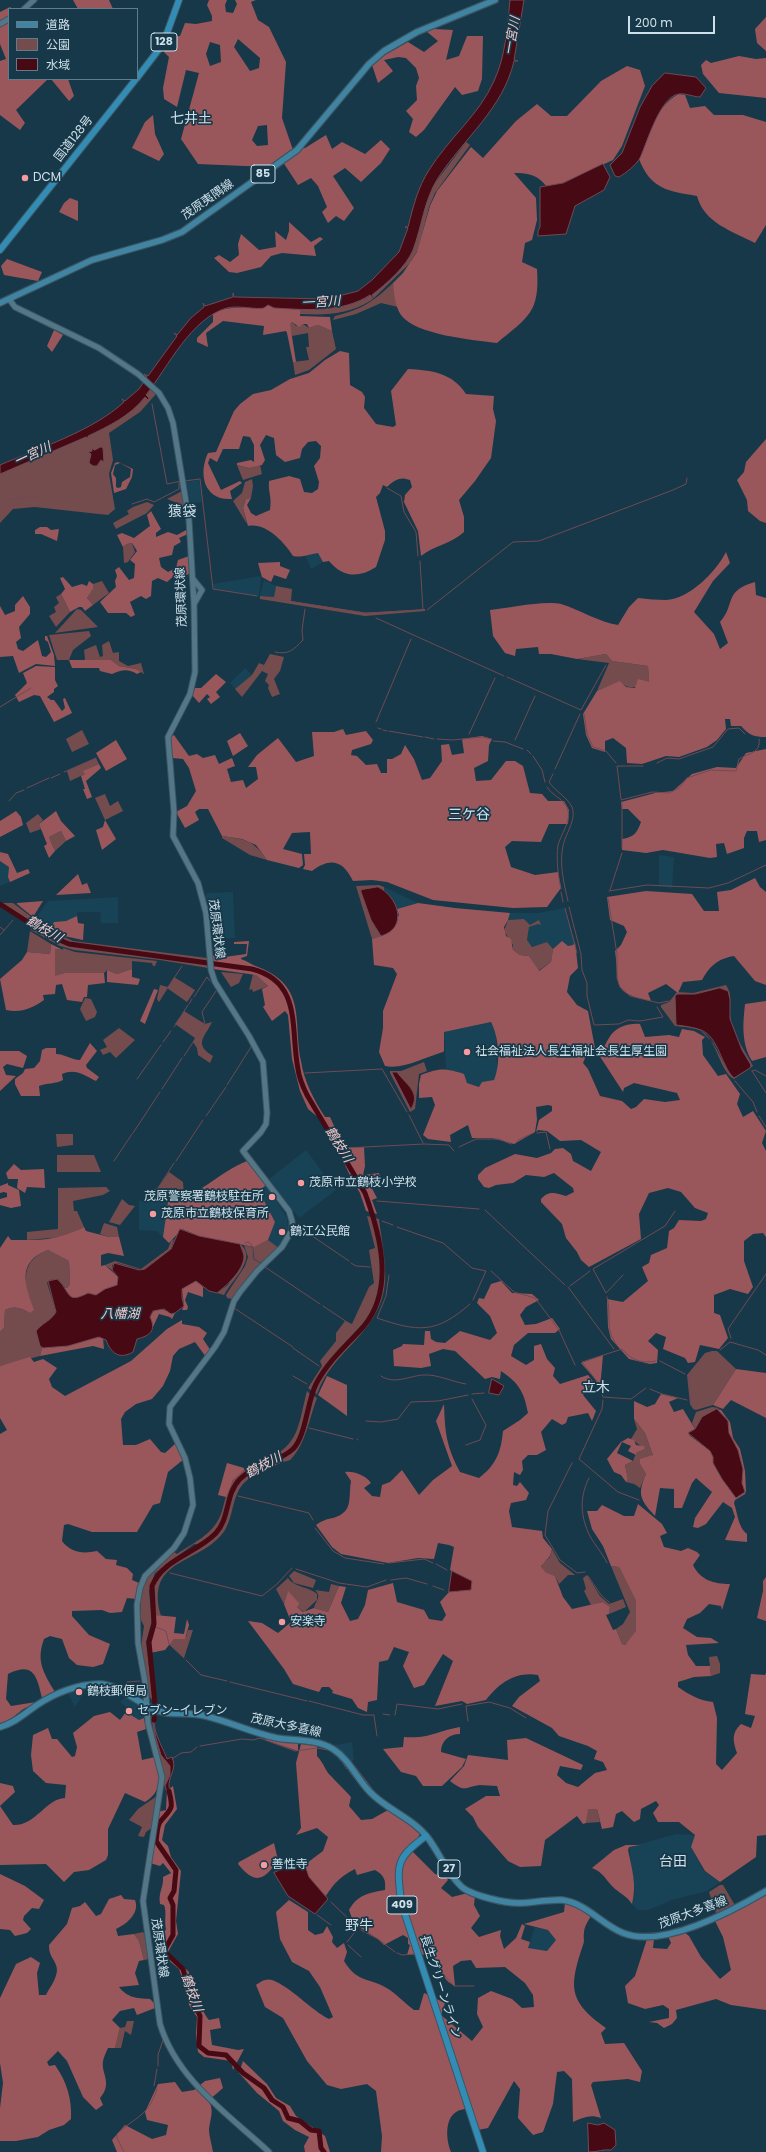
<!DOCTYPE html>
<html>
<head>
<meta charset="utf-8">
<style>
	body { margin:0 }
	#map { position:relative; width:766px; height:2152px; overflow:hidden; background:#173848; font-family:Poppins,"Noto Sans JP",sans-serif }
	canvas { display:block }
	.legend { position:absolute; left:8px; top:8px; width:130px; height:72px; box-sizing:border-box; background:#173848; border:1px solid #607b89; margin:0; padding:5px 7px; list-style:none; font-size:12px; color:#cee0ea }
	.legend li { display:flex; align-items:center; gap:8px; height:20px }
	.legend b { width:20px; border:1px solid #607b89 }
	.scale { position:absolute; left:628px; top:16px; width:87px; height:18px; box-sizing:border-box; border:2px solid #cee0ea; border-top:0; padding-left:5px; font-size:12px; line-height:14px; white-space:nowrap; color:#cee0ea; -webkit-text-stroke:3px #173848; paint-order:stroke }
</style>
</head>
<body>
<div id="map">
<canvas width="766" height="2152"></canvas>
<ul class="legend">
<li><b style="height:5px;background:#4084a2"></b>道路</li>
<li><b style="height:11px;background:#744c4e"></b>公園</li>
<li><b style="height:11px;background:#470a15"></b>水域</li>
</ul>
<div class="scale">200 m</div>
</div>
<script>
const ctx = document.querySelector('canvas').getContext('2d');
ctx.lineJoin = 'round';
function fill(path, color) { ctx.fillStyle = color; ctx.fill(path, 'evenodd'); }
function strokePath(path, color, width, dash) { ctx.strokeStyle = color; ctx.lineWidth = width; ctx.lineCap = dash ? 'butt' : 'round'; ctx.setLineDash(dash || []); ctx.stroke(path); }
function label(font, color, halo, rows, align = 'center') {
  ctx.font = font + ' Poppins,"Noto Sans JP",sans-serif'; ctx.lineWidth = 3.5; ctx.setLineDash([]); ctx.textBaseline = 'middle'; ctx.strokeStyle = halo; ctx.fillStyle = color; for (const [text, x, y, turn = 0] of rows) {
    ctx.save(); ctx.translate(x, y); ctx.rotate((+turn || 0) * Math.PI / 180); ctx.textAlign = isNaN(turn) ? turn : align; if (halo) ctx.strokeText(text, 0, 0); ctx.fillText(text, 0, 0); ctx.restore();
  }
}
const built = new Path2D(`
	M199,480L202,502L191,503L186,482Z
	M318,553L323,562L311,569L306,557L309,554Z
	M261,576L259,596L214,589L213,584Z
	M264,580L276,586L274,597L260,596Z
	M245,668L252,675L235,689L230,683Z
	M659,855L674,857L672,888L659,886Z
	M0,861L9,867L8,877L10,882L0,886Z
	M384,887L386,888L418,903L397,909L384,891Z
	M233,892L235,938L213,939L210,937L205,897L207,893Z
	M118,897V923H101L100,912H77V916L66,921L54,922L50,929L36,918L48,901Z
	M565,908L575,942L573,945L568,946L562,941L553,949L547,942L532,947L527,940L529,927L538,924L540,920L530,925L524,919L508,920L510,913H538Z
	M492,1022L496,1031L497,1071L494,1080L482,1082L480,1087L467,1083L464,1074L446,1069L444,1032Z
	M306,1150L336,1190L299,1218L269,1179Z
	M266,1185L287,1218L288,1230L279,1248L268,1240L275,1222L259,1191Z
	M139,1201L168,1202L163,1237L157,1231L139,1230Z
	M88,1686L75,1707L67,1692Z
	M125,1697L139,1705L144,1714V1718L139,1720L124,1711L126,1707L120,1702Z
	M352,1742L354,1760L350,1762L335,1745Z
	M676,1834L695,1835L691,1847L704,1871L720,1882L707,1891L672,1900L648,1910H638L632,1904L635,1893L629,1847Z
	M535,1927L548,1930L556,1940L547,1951L528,1948Z`);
const green = new Path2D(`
	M466,142L470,145L435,193L429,207L418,250L409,264L374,298L372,295L419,231L424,210L432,187Z
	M393,283L398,307L381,303L356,314L333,320L335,316C361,310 374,301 393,283Z
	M371,295L373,299L370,301C347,315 326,315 300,314L301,308C327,309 348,309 371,295Z
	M292,322L296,326L303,324L309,328L318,325L332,331L336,349L309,370L295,375L293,362L309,360L306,347H309L308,333L292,336L289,324Z
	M151,389L156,394L140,412L109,433L113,460L109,474L115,509L108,515L35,507L13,509L0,523V474L86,436L87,438L88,436C109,426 130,416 145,397L148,400L146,395Z
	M237,465L249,468L260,465L262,474L243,480Z
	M252,479L253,486L251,498L246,499L243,508L247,524L233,501L242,493L245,482Z
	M184,490L187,514L183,516L177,503L167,499Z
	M147,502L154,505L147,513L116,529L113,523L129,514L127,511L133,507Z
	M132,543L135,552L128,562L124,563L123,547L127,544Z
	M102,581L109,593L93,605L87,598L93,589V584Z
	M276,586L292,589L291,601L367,613L425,609V611L365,616L260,599V596L274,597Z
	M61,594L70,612L56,627L49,616L56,612L54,607L59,603L56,597Z
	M77,609L81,610L98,627L55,633Z
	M89,631L91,636L73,650L69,660H57L49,635Z
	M109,641L113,653L119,652V661L128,666L141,663L144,674L136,669L119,666L111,660L83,661L85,659L84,650L96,645L100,657L103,656L102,645Z
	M270,654L284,657L280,671L274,679L280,694L272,697L268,688L269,685L265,681L268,674L262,671L242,697L235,689L252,675L259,663L264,665Z
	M606,654L612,661L648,666L649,682C637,687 630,691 620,682L597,691L609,663L577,659Z
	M82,730L89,744L72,752L66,739Z
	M96,758L99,764L84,771L85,774L70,781L67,771Z
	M105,794L110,806L118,801L123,811L105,820L95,798Z
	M38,814L43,820L39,824L41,829L30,833L26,823Z
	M61,831L66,841L55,851L49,837Z
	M222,836C247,840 252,839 267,860L250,855L222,838Z
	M379,885L384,887V891L377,887L361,890L375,927L381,936L372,939L356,886Z
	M1,903H13L33,918L31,923Z
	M524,919L530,925L539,920L541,925L538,924L529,927L527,940L532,947L547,942L553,949L551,962L538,971L529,956L520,955L513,950V945L504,931L508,920Z
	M35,920L53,932L73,941L207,958L208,962L71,944L52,936L33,924Z
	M32,926L58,941L73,946L208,964V968L160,960L74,950L60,946L31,930Z
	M30,931L51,944L50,954L27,952Z
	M63,948L75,952L157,961L155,966H153L152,963L132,961V969L117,974L107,970L104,973H65L55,977V949L63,950Z
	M221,972L243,974L239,983L231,987Z
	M253,974L256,975L268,986L253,992L252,989L249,990Z
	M174,977L195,990L187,1002L167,988L159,1002L157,999L160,985L168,987Z
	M726,985C733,995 729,1003 730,1015C731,1033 745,1050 753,1066L734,1079C721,1073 717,1042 703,1032C695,1027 683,1027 675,1026L661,1007V1005L669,1002L677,992L693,993ZM720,988L730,999V1019L742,1050L751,1065L750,1068L734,1078L726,1067L713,1043L700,1030L678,994H695Z
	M85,998L91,999L97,1012L95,1017L86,1021L80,1009Z
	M184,1011L205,1024L212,1022C205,1037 193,1044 213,1056L210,1063L198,1055L197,1048L193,1042L195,1038L175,1024Z
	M119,1028L135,1040L116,1058L110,1052L103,1055L100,1050L107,1047L103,1040Z
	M424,1062L427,1071L419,1074L415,1109L410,1112L390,1073V1071H401Z
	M56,1134H73V1145L57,1147Z
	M57,1155H94L101,1172H57Z
	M169,1172L183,1182L184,1196L179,1199L147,1200L146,1192L158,1188Z
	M106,1187L110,1191L103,1195L73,1201L74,1211H77L84,1227L63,1237L27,1240V1232L58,1229V1188Z
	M122,1199L129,1205L135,1206L120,1225L109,1222Z
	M367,1216L372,1217C375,1235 381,1253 382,1271C382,1325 332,1346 312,1391L308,1388L322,1366L320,1361L336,1341V1333L345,1321L352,1324L369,1287L374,1283L369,1250L375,1248Z
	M374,1218L379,1219C386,1273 396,1298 354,1342C339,1358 325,1372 317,1394L313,1392L324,1371L337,1354L362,1329L377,1304L382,1287L383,1268L377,1226Z
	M104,1223L117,1227L119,1237H109L100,1234Z
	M174,1239L171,1249L143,1270L117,1263L112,1265V1270L105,1265L115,1261L141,1269L168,1249L171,1241Z
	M268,1240L279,1248L261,1263L254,1258L253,1247Z
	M240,1244C259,1258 230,1282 224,1295L217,1293L228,1285L244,1256Z
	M244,1245L252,1247L253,1259L261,1264L233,1299L227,1298L226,1295L245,1266L248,1257Z
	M48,1250L69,1261L70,1284L66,1289L58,1279L49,1280L47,1283L56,1312C51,1321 41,1323 37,1331L42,1348L40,1356L0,1366V1332L4,1328L5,1310C15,1305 21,1308 30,1313C26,1286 17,1262 48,1250Z
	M712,1351H717L736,1369L713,1405L696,1410L693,1409L690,1404L687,1375L705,1353Z
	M307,1391L310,1394C306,1409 304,1428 296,1441C283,1464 251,1461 236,1482C222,1502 230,1524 205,1540C201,1542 199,1545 194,1544L155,1573L149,1591L152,1621L146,1642L153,1701L150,1697L141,1647L144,1626L140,1618L141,1593L147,1578L174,1552L177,1554C194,1542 213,1535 221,1514C225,1503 226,1489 234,1479C242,1469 253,1465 265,1460C300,1445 298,1425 307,1391Z
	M312,1395L317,1398C309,1419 306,1443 291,1459C290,1461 285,1461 283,1462C270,1468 255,1472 245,1482C232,1494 234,1515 225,1530C201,1566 144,1556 161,1616L155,1615C153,1606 151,1594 153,1585C159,1560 204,1549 219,1529C232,1512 228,1490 245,1475C261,1462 284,1462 296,1444C305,1431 307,1411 312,1395Z
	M712,1407L719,1408L702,1417L695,1429L692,1423L696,1412Z
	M634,1419L645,1433L653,1455L640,1464L646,1474L640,1488L634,1484L626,1482L628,1479L625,1465L633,1461L636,1453L645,1449L631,1439L637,1429Z
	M552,1549L560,1563L575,1575H568L559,1584L555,1576L544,1572L541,1565L550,1557Z
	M611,1566L619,1567L636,1601L637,1631L625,1645L622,1644L616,1629L623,1624L630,1612Z
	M294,1571L316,1580L313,1588L294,1583L289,1576Z
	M587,1575L600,1596L609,1604L623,1599L626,1607L609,1614L610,1607L603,1602L591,1605L584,1591L586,1589L583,1578Z
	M288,1578C295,1588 308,1586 317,1594V1600L304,1612L297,1607L300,1604L288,1592L284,1604L276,1589Z
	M331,1584L339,1586L328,1612L314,1608C316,1600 322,1597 315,1590L329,1592Z
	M188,1630H193L184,1658L169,1644L174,1639L186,1637Z
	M717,1656L720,1664V1673L711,1676L709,1657Z
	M151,1715H152L156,1738L162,1755L170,1766V1775L165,1786L162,1784Z
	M157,1796L153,1827L146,1832L144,1837L138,1836L142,1827L129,1820L138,1809Z
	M587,1809H597L600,1822L586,1823Z
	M720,1885H723L736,1907L717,1916L709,1892Z
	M143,1932L147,1938L149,1959L144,1960L139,1941L134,1934Z
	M127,2021H134L131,2035L125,2031L121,2048H115L120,2028L125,2027Z`);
const forest = new Path2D(`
	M73,0H109L113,9H78Z
	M209,0H227L225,5L226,12L233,13L237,4L235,0H256L251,2L258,20L269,27L286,62L282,118L293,150L305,148L326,135L332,149L342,142L365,154L381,140L390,149L381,163L361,182L345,168L333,176L354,208L344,221L336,216L328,223L322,212L327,207L318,186L311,178L298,185L281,159L268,167L198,164L181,139L199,73L186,70L177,107L164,99L163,88L169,57L164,52L167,38L180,36L185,23L196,24L212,21V16L207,5ZM238,39L260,58L259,68L250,71L234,47ZM210,42L220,45L221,62L210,66L206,54ZM267,125L268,145L257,146L252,140L258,126Z
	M10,7L12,9H9V79H48L16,110L25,123L20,130L0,115V61L6,59L0,44V12Z
	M766,17V51L757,43L755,29Z
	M434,29L453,30L446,60L459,56L467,36H483L482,79L478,91L462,95L455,87L424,130L416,137L409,132L413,119L406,111L417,100L416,86L419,78L416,68L406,58L398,57L384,60L393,71L378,83L372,65L383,56L408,42L424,52L438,41L426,31Z
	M739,56L756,59L766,58V98L719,93L703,74L701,65L706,60L711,63Z
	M627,66L640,70L645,86L622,146L613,160L563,183L547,187C538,175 529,173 514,173L536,198L537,220L532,240L525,243L522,262L537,269C540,313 528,317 497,343C474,340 415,335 401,315C395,306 394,294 393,283L403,273L417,252L430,206L437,191L471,147L483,158L516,121L537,104L551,116H567L601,81Z
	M51,79H68L74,96L69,101Z
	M679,94L685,95L690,108L705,106L714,115H743L766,122V225L755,243C732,231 704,223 697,196C669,191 651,190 639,159C648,137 656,105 679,94Z
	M153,115L155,134L164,154L159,161L132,148L145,122Z
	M70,198L78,201V221L59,212L64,203Z
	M289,222L311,242L320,237L323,239L314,246L316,256L282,253L271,256L261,267L237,273L229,272L214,258L219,255L230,262L239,255L238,244L241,234L259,250L276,247L275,231L286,240L289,231Z
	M7,259L42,272L38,281L4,275L1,266Z
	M268,305L274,308H301L300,316L330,317L332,331L318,325L309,328L307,324H303L299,327L292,322L290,324L296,362H293L287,333L286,331L263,335L264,326L223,321L206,333L208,347L197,342V338L213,322V313C235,303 251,311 268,305Z
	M54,330L63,335L52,352L47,346Z
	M340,351L349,353L350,385L362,392L365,397L364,408L376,424L393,427L396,425L391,391L408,369C431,370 453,373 466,394L494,396L493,409L496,421L491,458L475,481L459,500L464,517V532C451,544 435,545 421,556L418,531L404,502L405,495L412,487L410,480C400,476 394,480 387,487L383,485L380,493L376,497L385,531V540L376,567C359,578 343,578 329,561L323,562L318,553C309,554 303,558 293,556C285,543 266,522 248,526L243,508L246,499L251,498L247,505L251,513L256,516L270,510C272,496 268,493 269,481L289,476L300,479L304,492L312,493L318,489L319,482L314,466L320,458L321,446L316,441L308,442L302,449L300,458L285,462L276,455L274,438L266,435L260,445L265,460L262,465L249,468L237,465V463L251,460L254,462V445L250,437L243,436L239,449H223L217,462L210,458L208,463L221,490L240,481L242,483L230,491L232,499C204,501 198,474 208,453L216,452L234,411L240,404L253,394L271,390L290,379L309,373L325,360Z
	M766,439V523L760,521L748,511L747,500L737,480L744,472L746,462Z
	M118,462L133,469L132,477L126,489L114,493L111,473L115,463ZM120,463L131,469L130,477L122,482L121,487L118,488L116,487V478L113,474L115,465Z
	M151,511L161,529L156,533V537L168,532L177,535L188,529V534L179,538L181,542L174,546L172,555L159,558L161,567L168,572L176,568L178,560L189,556L190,573L187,575L177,573L167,582L158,578L152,581L151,596L146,599L141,596L130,602L135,615L131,617L126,613H108L100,602L116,587L115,581L117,576L115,570L119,567L129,580L134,578L135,564L130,560L137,551L132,543L127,544L123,547L117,535L122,533L134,538L150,526L147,515Z
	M40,527H47L51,530L59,529L57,541L41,534H35V530Z
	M726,552L730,563L713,581L694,612L714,634L720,649L728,643L720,622C736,604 723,591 755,582L756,595L766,598V737C754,737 749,735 741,726H731L730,719H725L726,729L717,740L707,747L679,757L666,756L642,764L627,763L626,748L613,738L605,741V752L592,748L586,735L583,714L597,691L620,681L626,687L635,688L638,679L649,682L648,666L612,661L606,654L577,659L551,654H539L538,647L516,649L515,656L505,653L493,636L490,610C508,608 544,600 561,604C581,610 598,622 618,625L629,607L638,598C647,599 657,600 666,600C689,599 716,572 726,552Z
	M280,562V566L290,570L286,579L274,575L271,582L262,577L258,563Z
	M63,577L72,587L82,584L87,586L89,581L93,584V589L87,598L93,605L85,611L82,607H79L70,612L61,594L65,589L60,578Z
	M23,596L30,607V614L19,627L21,638L16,642L18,649L23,651L38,640L42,656L46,657L51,652L48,642L45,640V636H47L54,655L55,666L36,664L19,673L13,656L0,657V606L5,615L15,611V605Z
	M69,660H111L119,666L136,669L141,672L137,674C128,668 121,670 112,674L100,671L99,668H72Z
	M36,666L55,667V680L58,686L54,689V692L47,697L51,700H54L62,711L65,708L63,699L65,698L72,713L54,722L40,696L34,695L19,702L15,695L27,683L23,673Z
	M216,674L226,682L216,692L220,697L211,704L207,699L210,697L207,694L199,703L192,695L195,688H201Z
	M343,729L346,735L366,731L373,740L371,744L352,750L351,755L357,756L366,765L377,764L381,773H387V759H392L401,754L405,745L414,759L422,780L430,778L442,761L441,745L449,744L452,755L464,753L462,739L482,736L492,739L489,745L488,761L474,768L476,781L491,780L506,761H515L523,766L530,793L542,794L548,801H564L569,810L568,824H549L541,842L512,841L505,847L511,867L535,875L558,872L561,888L547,907L513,908L433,900L387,882L372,880L353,881C343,860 330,857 312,871L303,869L305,865L304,854H311L310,832L292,833L283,849L302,854L303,865L299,868L267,860L256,845L242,839L222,836L208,809H199L195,812L199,820L185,828L176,812L187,806L196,791L189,768L183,759L172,758L170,737L174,735L189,756L197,754L203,758L215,755L219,764L232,758L235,766L227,769L231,782L243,780L246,788L258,779L256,767H248L257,755L278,738L296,762L314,756L312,732H334Z
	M240,733L248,746L233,756L227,741Z
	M116,740L127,759L106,771L96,753Z
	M766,749V840L759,842L757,831H747L744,838V848L727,854L724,843L716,844L717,857L710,858L663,850L646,853L622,850V839C634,837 637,833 641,822L628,809H622L621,802L655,793L673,791L692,774L706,770L717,767L736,768L746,753Z
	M99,764L101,768L86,781L92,797L87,799L83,789H85L81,776L85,774L83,771Z
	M16,811L21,817L23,825L0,837V821Z
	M56,811L61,821L75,836L66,841L61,831L49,837L55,851L49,858L44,846L47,844L39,824Z
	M105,820L116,839L102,850L96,830L103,827Z
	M0,852L8,854L17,873L28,869L30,873L10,882L8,877L9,867L0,861Z
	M78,874L82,885L87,883L91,893L56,895Z
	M755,878L760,887L766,892V985L755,981L734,956C717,959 710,966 702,980L683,982L678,993L666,984L648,993L651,1001C610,992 620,986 615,951L621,945L627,932L624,926L610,920L607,897L646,891L692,894L704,911H719L717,892L731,890Z
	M43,901L33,917L17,904V903Z
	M418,903L455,908L510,913L508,920L504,927L506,936L511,939L513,950L520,955L529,956L539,971L551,962L553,949L562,941L568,946L573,945L575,942L578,968L570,976L567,992L577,1005L588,1011L595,1048L588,1051L583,1063L588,1069L600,1096L622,1101L631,1109L636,1107L644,1099L665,1102L680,1100L677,1093L634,1083L624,1088L623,1092L599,1055C604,1049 605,1044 609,1038C615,1027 629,1023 640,1024L645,1037L669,1035L679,1037L682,1029L694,1031L705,1037L702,1040L703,1055L718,1076L726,1074L740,1094L737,1104L743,1117L753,1111L766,1131L762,1143L766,1151V1237L763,1233L753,1234L744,1241V1261L753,1287L748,1294L730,1289L714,1295V1313L720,1315L728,1338L719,1349L700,1345L695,1362L688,1363L685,1358L663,1349L666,1337L656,1333L648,1341L658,1350L657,1363L650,1364L629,1359L611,1339L608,1327L607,1299L623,1302L648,1281L642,1267L649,1263L651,1255L667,1248L669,1231L674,1228L679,1220L701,1221L706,1219L708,1213L695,1208L681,1192L668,1188L649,1193L639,1214L641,1239L589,1267L581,1260L577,1252L566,1238L562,1224L541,1202V1199C549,1190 556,1193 566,1196L574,1192L573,1188L554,1173L544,1177L526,1175L513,1183L496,1185L489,1188L484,1187L478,1179V1175L485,1168L515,1154L537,1158L551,1153L555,1149L563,1148L571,1154L573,1161L591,1171L601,1152L581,1140L560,1141L547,1131L538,1130L536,1132L539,1120L552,1111V1106L548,1105L536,1107L537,1120L535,1132L514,1144L492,1138H472L468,1125L450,1135L451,1142L428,1139L423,1135L435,1105L432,1097L419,1098V1084L421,1075C441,1068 444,1068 464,1074L467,1083L479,1087L482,1082L494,1080C501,1064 499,1037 491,1022L444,1032V1051L443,1052C425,1057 403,1070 385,1066L379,1052L383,1028V1011L397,974L393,968L374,965L372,939L384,935L399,915L397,909Z
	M77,916L78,923L84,924L83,940L64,936L50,929L54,922L66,921Z
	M249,941L247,956L241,958V959C247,961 252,965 258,967C307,986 293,1020 301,1061C304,1081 314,1100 325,1117H330L344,1148L364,1147L365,1166L363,1175L379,1173L380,1177L367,1179L377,1198L372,1200L377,1214L366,1211L360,1193L352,1180L340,1154L331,1141V1136L319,1118L308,1109L300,1091L292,1059L288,1015L285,1011L272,1021L263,1007L265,1005L262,989L268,986L256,975L213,969L212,955L225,957L246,954L247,944H234V942Z
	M51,944L63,950L55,949V976L65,973H104L105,983L88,985L87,997H84L82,1002L67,1000L62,984L56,985L55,994L43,995L44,1000C31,1009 21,1013 6,1010L0,979L22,960L27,952L50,954Z
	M132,969V977L140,979L138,985L107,982V970L117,974Z
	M154,989L158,990L145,1024L140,1021Z
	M766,1001V1057L752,1061C741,1043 743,1023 745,1004Z
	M90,1043L97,1051L86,1065L87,1068L99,1077L96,1081C84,1075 75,1068 62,1074L63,1080C56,1084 47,1083 39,1086L40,1096H21L15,1084V1079L23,1073L25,1069L34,1068L40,1061L42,1050L46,1048H56V1054C65,1054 71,1060 80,1060Z
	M0,1051H19L27,1056L23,1068L7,1064L3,1067L6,1075L16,1076L0,1091Z
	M247,1161L266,1185L259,1191L275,1222L268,1240L254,1247L199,1236L182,1229L169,1243L163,1237L168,1202C197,1198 219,1172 247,1161Z
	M14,1164L21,1170L44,1169L45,1188L27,1187L25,1193L17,1188L18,1179H8L6,1173Z
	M8,1183V1185L19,1190L21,1206L11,1208L0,1205V1199L7,1197V1193L4,1192L0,1193V1186Z
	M84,1227L86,1231L109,1237H119L124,1256L108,1253L101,1255V1266L105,1265L118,1277L117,1285L105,1289L96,1295L88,1293L79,1299L72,1298L64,1288H67L70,1284L69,1261L48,1250C16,1262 25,1285 34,1310L30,1313C21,1308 15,1305 5,1310L4,1328L0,1332V1248L8,1236L11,1240C43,1240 55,1241 84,1227Z
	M196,1281L203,1287V1297L188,1292L185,1300L188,1307L187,1310H182L184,1306L182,1289Z
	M501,1281L512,1293L532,1294L539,1300L526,1307L520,1315L525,1325L536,1324L552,1318L560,1329L555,1333H528L514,1345L511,1356L526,1365L534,1360V1346L541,1344L547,1359L555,1368L553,1376L560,1384L588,1375L596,1385L589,1388L583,1395L596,1411L592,1421L588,1413L568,1417L566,1423L562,1425L552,1419L541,1432L546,1450L537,1455H528L522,1461L523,1470L520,1475L514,1472L513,1485L517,1486L520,1482L529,1493L526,1500L511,1503L509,1511L512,1527L542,1531L543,1538L552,1549L550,1556L541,1566L545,1572L555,1576L563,1597L572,1609L603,1602L610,1607L609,1614L606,1615L613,1630L616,1629L622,1644L625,1645L636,1631V1601L619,1567L611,1566L603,1546L592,1529L587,1511H597L602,1505L624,1516H634L638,1504L662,1524L667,1533L660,1536L664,1547L681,1551L688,1548L697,1552L700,1555L693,1565C700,1580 714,1584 730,1584L722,1610L721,1606L709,1604L700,1613L687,1619L683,1628L697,1637L711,1638L719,1643L686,1645L688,1655L696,1666H710L711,1676L694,1677L678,1682V1687C688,1694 700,1701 713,1702L717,1718L716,1764L722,1770L737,1753C733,1742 731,1733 741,1724L751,1728L755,1716L745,1714L751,1674L765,1675L766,1673V1835L757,1836L756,1857L720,1882L705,1871L691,1847L695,1835L679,1822H658L653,1813L659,1805L656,1801L641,1809L640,1819L634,1822L622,1811L616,1814L613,1827L602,1829L597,1809H588L586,1823L583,1824L577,1816L545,1840L541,1866L520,1867L508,1861L478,1827L473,1817L465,1809L486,1796H500L497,1786C491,1786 485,1785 480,1785C464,1787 466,1793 450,1781L464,1766L468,1755L508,1760L507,1740L526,1738L583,1765L581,1770L560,1766L557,1775L566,1783L578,1787L595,1773L607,1770L603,1762L594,1759L597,1751L588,1746L559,1736L552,1728L512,1706L519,1697L540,1681L538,1675C516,1671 499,1683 486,1700L467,1704L462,1701L435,1706L453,1661L443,1654L424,1685L414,1688L403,1666L409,1652L394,1647L388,1660L379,1662L377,1700L368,1702L367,1712L358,1708L352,1699L332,1693L333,1691L329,1687H322L319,1692L293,1684L284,1669L248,1621L262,1623L278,1633L291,1622L284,1604L288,1591L300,1604L297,1607L303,1612L314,1608L328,1612L339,1586L346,1587L341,1603L350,1621L358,1619L365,1605L368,1590L393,1583L397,1602L424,1610L429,1619L442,1621L446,1615L440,1602L449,1592H457L466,1578L450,1570L454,1547L449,1545L438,1543L434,1559L418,1558L388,1563L341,1554L332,1547L316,1525C322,1521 326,1519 333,1518C354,1512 348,1498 351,1481L345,1472C354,1471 365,1475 371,1483L364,1488L372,1496L380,1497L382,1485L390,1482L402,1470L419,1495L433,1480L452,1466L436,1421L444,1404C445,1432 446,1446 460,1472L479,1478C496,1465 501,1452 503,1431L520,1420L528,1413C524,1392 519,1383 501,1371L500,1379L492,1377L485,1379L455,1351L443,1349L429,1354L431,1366L421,1368L394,1366L393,1350L402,1346L403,1344L424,1345L425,1331H430L431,1339L436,1342L445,1343L460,1331L490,1340L497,1333L490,1316L477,1303L479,1298L484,1299L491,1284Z
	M157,1309C165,1308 168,1314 175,1313L172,1319L170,1317L159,1314L152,1329C152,1320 147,1315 157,1309Z
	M182,1320V1324L199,1327L207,1333L203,1339L211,1351L206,1357L195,1342L179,1349L173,1356L170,1371L163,1386L152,1399L136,1404L125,1412L121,1419L123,1445H136L150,1439L161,1452L165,1453L176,1443L184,1459L168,1472L160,1503L153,1505L137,1532H92L68,1524L64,1525L62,1541C71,1553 83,1554 97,1551L106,1559L117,1560L116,1565L127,1568L133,1574L132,1580L139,1583L136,1599L127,1598L122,1612L110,1613L102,1610L72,1611V1616L89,1635L110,1644L103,1664L93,1667L77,1665L69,1658L62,1639L50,1636L44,1639C36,1661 43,1672 55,1692L42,1698C37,1677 34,1661 8,1674L6,1699L11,1706L36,1702C32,1706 26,1707 22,1710C13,1717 11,1720 0,1724V1434L7,1430L0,1418V1366L30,1357L34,1362L43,1359L57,1368L49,1379L52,1387L65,1396L131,1361L167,1329Z
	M95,1337L103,1338L104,1349L93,1346L40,1356L42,1348L68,1346Z
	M603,1355L600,1389L595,1379L581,1363Z
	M736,1369L766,1373V1418L731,1400L723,1409L713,1405Z
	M327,1376L347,1385V1416L318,1395Z
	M661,1394L678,1398L669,1402L674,1412L683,1409L695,1429L689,1432V1435L710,1451L713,1457V1463L722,1479L736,1498L745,1492L742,1483L743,1469L738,1450L729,1433L727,1419L717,1409L721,1410L730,1422L733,1438L740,1449L745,1471L746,1491L745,1494L735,1500L734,1503C738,1515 738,1527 747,1534V1542L725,1540L735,1517L732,1508L723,1502L706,1524L698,1528L693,1527L695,1518L712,1492L696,1478L692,1483L682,1508H674V1489L660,1488L655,1516C640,1500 637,1494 646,1474L640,1464V1459L653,1455L645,1433L634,1419V1401L647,1407L655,1404Z
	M628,1438L634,1440L636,1445L644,1446L645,1449L636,1453V1455L628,1451L631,1446L622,1442L617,1453L633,1461L625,1465L628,1479L626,1482L621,1475L614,1472L607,1459L621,1442Z
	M227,1463L244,1468V1470L233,1480L226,1497L218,1495Z
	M766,1577V1621L757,1618L763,1591V1581Z
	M155,1615L176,1617L174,1633L184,1634L187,1619L189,1625L185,1639H174L165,1650L150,1653L149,1642Z
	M110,1712L120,1720L126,1712L139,1720L144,1718L146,1729L137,1732L142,1760L155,1757L156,1764L158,1765C160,1781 160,1793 145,1802L125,1793L108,1829V1855L106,1860L89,1870L74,1872L64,1882L46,1864L0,1865V1783L13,1786L15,1792L0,1806L13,1825C36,1826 45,1799 65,1798L66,1785L46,1783L33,1771L31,1755L33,1735L48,1728L52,1739H57L72,1757L75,1756L77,1747L73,1733L94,1716Z
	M460,1727V1734C449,1734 441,1741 441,1752L466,1759L462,1767L442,1786H423L416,1776L401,1772L383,1749L403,1747L404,1737C429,1739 437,1731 460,1727Z
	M268,1738L298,1743V1751L265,1740Z
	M301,1744L317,1746V1756C324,1763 325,1771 331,1776C338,1784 344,1789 351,1797L349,1806L361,1820L372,1819L388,1810L419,1831L420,1834L411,1850L435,1874L446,1877L448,1880L441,1888L452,1897L468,1893L475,1896L474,1905L480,1916L471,1928L479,1937L501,1930L500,1936L504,1949L516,1938L522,1924L525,1926L521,1939L530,1942L528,1948L547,1951L556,1940L548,1930L524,1924L564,1912L565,1903L582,1909L591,1916C588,1921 584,1927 584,1933C583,1937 585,1941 583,1945C569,1987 568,2001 606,2028L601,2033L605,2044L624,2043L642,2071L640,2082L628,2079L593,2082L591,2085L601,2118C591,2114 583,2117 573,2122L572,2079L564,2071L557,2072L553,2104L543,2132L533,2135L518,2118L520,2089L514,2081L488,2128L478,2130L470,2123L465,2109C444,2111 445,2137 451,2152H381L382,2136L376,2091L367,2084L341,2089L327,2085L307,2061L283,2018L265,2007L256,1985C260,1982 266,1978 272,1980C291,1987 311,2010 329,2019L333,2017L320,1987L309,1971L292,1962L280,1939L276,1912L289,1900L308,1912V1930L315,1935L323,1933L327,1926L333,1937L332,1942L337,1948L344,1943L347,1952L344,1961C359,1985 369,1976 390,1990C398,1996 406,2004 414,2010H419L424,1993L445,2003L441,2015L472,2041L483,2027L477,2014L478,1998L491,1991L512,1999L522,2008L534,2007L533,1995L525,1983L505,1967L476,1968L471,1960L461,1961L453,1966L455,1986C430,1974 454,1951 407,1955L410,1945L408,1944V1938L403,1935L384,1945L378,1939L354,1924L349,1910C358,1894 369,1893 385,1890C386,1880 384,1875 375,1870L357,1875L355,1869C339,1877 334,1884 325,1897L309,1877L303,1866L323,1851L328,1837L317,1828L296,1835L301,1828L296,1763Z
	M173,1786L177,1809L165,1825L162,1840L168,1846L171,1857L181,1871L176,1921L178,1934L168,1952L189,1972C189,1979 203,2014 209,2020L219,2018L221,2028L210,2030L212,2045L238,2050L244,2049L233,2070L231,2061L204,2057L198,2052L196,2034L197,2017L189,2005L187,1992L183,1986L182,1978L179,1969L162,1955L159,1950L158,1944L166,1929C164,1921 167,1911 164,1905L160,1904C158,1892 164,1887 163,1877L171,1873L163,1863L160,1866L150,1863L157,1812L166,1810L167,1790L169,1796V1789Z
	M274,1843L278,1860C264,1881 255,1885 238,1864L239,1862Z
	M626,1845H640L629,1847L628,1850C632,1869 637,1885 632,1904C627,1896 619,1893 613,1887C605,1879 603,1872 592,1868L614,1850Z
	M0,1874L25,1886L44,1900L39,1909L32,1908L24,1916L23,1920L31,1929L27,1933L15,1936L10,1930L0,1929Z
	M766,1893V2010L731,2005L716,1999L676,2010L677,2018L672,2024L664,2028L657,2023L649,2022L669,2018V2009L663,2005L645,2009L628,2003L625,1986L635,1976L647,1939H654L653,1948L667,1949L671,1943L668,1936L683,1931L689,1936L701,1957L720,1979L731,1970L723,1937L715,1921L727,1916Z
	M121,1895L124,1899L135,1900C140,1913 127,1924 116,1929L118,1936L134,1934L139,1941L144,1960L139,1961L135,1973L139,1985L119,1987C128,1998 136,1998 150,1999L154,2003L155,2008L137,2015L134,2008L120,2011L112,2020L120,2028L115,2048H108C106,2052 104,2057 103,2061C101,2074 113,2083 100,2098L103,2105L96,2110L83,2097L67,2061L58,2051L47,2062L49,2066L55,2065C67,2082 72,2099 71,2119L64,2125L49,2130L38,2137L16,2141H0V2108L3,2083L0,2063V1998L16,1964L31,1957L40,1963L37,1973L39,1995H46C50,1987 60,1975 56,1965C53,1957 49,1956 49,1945L67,1924L72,1908L80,1906L85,1902L96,1916L101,1914L109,1899Z
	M243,2061L267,2084L276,2098L290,2106L296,2116L325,2136L330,2152H305L304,2146L309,2137L295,2130L283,2121L279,2111L257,2093L239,2073Z
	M220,2078L223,2088L208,2101C215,2109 210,2119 209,2129C209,2136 212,2145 213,2152H117L112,2140L125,2125L152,2139L166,2135L168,2125L147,2120L145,2112L158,2084L175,2082L182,2092L194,2090L205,2081Z`);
const water = new Path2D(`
	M510,0H524L514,60L518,61H514C503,109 464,138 438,178C424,200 422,226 413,250C406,267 386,284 372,295L374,298L370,295C342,313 307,310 274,308L268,305C267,306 265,307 264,308C256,310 238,305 227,308C191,318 168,367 146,395L149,398L148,400L145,397C130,416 109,426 88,436V438L86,437L0,474V465C39,448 93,431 124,402L122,399L125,401L139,389L147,377L144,374L148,376L177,336L174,333L177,335L191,318L204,307L203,303L205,306L233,297V293L234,297L327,299L358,291L372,280L399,252L408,228L405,227H408C413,207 418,187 429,170C449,138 479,115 494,81C506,55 507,28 510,0Z
	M665,73L696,77L706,88L700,97C694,97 685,93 679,94C660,96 647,143 640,158C636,165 626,173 619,177L615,176L610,165L622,153L640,107L652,86Z
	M603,164L610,177L604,190L575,206L566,234L538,236V231L540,227V187L563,183Z
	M101,447L103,448L104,462L101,460L97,466H93L89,463L91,454L88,452L92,451V448L94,450Z
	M378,887C398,896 409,928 381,936L371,920L361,892V890Z
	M720,988L728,991L730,999V1019L742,1050L751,1065L750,1068L734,1078C721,1066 719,1037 701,1030C693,1027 684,1026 676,1025L675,996L677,994H695Z
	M392,1072H397C405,1084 422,1092 411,1109Z
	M180,1229L199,1236L240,1244C241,1248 244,1253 244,1257C243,1271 227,1285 217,1293L209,1291L196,1281L182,1289V1298L184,1306L175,1313L171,1314L164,1309L153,1311L150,1317C157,1331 149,1336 137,1339L133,1352C119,1360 111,1353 106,1340L99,1337L68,1346L43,1348L40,1346L36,1331C42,1323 51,1321 56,1312L48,1281L57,1279C71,1291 65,1305 88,1293L96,1295L105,1289L117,1285L118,1277L112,1270L114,1263L139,1270L145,1269L171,1249Z
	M492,1379L504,1386L499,1395L489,1393Z
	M717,1409L728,1421L729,1433L738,1450L743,1469L742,1483L745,1492L736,1498L722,1479L713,1463V1457L710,1451L688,1433L695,1429L702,1417Z
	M452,1571L472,1581L471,1590L449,1592Z
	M152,1715H157C149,1727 163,1747 167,1759L172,1757C177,1769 170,1773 169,1784C169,1789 170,1793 169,1797L165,1786L170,1775V1766L161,1755L156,1738Z
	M294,1863L306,1868L309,1877L328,1899L315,1914L288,1896L274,1873Z
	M588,2123L598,2125L604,2123L615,2130L616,2145L611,2150C603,2149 598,2152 589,2152Z`);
const stream = new Path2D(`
	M152,404L167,484L181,481
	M184,481L200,479L213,589L257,596
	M387,488L401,496L404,512L416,532L418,556
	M132,504L147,499L154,502L179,489V482
	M0,506L9,499L38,497
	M261,597L365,613L423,610L420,561
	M427,610L513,542L539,541L673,490L686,484L687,478
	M376,618L504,676
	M275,652C289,655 293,650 303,640L302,630L305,609
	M507,677L581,710L606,665
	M0,707L31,688
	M584,714L587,734L593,747L606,751L616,763
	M376,722L411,639
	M378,728L381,729
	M383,730L387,731
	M389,731L423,737
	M469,734L495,678
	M425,737L434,739
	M437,739L453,740L482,737L491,739
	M515,740L535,696
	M493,741L505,742L523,749
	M527,750L531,754
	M533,756L542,770L545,782
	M657,763L667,758L679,759L713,747L728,729L739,728L745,734
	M555,769L580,714
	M64,772L96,758
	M553,774L549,782C555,791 567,797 572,807C577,820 565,834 563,846C559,864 564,884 568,901
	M51,778L60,774
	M547,787C552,796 565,799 568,810C571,822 561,834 558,845C556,859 558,875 561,889
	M27,788L49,778
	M621,799L617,766H643
	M621,800L652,792L669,793L679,788L687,778L711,770L736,771L739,759C748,753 761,754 759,739
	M9,801L16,793L24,790
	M622,803V848
	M610,890L622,853
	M609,891L647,885L709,888L728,883L766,865
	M561,892L563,902
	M608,898L617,954V978L620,987L630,996L659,1003L669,1001
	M569,907L581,954L582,970L587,983V996L594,1025L619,1024L628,1020L640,1021L663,1017L657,1007
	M565,908L577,953
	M0,927L4,930
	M0,935L13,920
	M183,962V960
	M194,997L207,977L210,981
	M159,1001L182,966
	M189,1004L192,999
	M183,1013L188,1005
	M174,1027L181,1017
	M163,1042L171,1031
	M184,1056L205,1024L202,1012L216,991
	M752,1071L766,1093
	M752,1071L755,1070L766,1076
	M305,1073L382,1069L407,1112
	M137,1079L161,1045
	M735,1081L753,1102L757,1112
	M227,1085L251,1047
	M162,1089L182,1058
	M409,1115L423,1143
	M206,1116L226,1087
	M759,1116L766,1127
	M133,1133L160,1092
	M537,1133L546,1132L550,1149
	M516,1143L518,1140L533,1133
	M459,1147L476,1139H499L511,1144
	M345,1148L424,1144L449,1145L454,1151
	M114,1161L132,1134
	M176,1161L203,1120
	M158,1188L174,1163
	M377,1201L479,1209
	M485,1210L565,1285
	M382,1221L393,1225
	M374,1222H378
	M397,1227L443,1243L472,1268L486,1271L473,1300
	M302,1229L349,1261
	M245,1243L248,1242L252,1245L253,1258L261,1264
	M351,1263L356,1266L370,1267
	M265,1267L320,1304
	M491,1271L514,1292L535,1298L559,1330L575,1365
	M389,1275L386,1296L377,1318C418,1332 436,1334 470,1304
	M623,1275L606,1293L593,1269L665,1226L675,1211
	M570,1286L590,1271
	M568,1287L614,1349
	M607,1297C612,1316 604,1329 617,1345
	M323,1306L353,1326
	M234,1308L293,1347
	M357,1329L359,1331
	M731,1338L728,1329L766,1274
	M293,1348L319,1366
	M720,1350L730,1342L758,1350L766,1355
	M660,1361L685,1374
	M322,1367L325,1369
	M293,1376L307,1384
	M381,1376C394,1385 409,1376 423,1375C438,1374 452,1382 466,1384
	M312,1386L315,1387
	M646,1388L631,1399L603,1397L599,1384L582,1362L622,1349C631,1360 642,1364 656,1361
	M650,1389L662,1394L687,1400
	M472,1394L484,1393
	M603,1400L602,1409L579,1459L618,1492L639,1500
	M691,1405L689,1376L706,1354L716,1352
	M366,1421L381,1422L398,1419L411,1402L438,1401L468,1395
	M303,1426L305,1427
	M309,1428L353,1439
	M357,1439L358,1440
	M466,1445L480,1440L486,1425L472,1399
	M572,1463L548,1511L545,1535L560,1560L577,1573L585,1572
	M589,1478C580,1496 580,1513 588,1532C592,1542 602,1552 607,1563
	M231,1494L233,1495
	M238,1496L309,1513L313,1520
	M315,1528L333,1551L345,1558L384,1564
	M389,1563L424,1559L433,1563
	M436,1564L447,1570
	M296,1569L339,1583L367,1587L386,1580
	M170,1573L262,1596L277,1584L292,1568
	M588,1576L601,1595L610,1603
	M391,1580L406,1578L427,1584
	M433,1586L444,1590
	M153,1626L166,1631L169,1644L184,1658
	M186,1660L201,1675L227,1681
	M149,1680L152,1679
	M127,1682L140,1681
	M230,1682L307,1701
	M309,1701L363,1715H374L377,1736
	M383,1714L390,1715
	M395,1715L397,1704L438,1709L462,1704
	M468,1721L466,1706L489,1702L510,1708L526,1718
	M200,1746L242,1739L253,1740L260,1738L295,1751L317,1748L328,1750
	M331,1751L338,1757
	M172,1759L181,1753L191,1752L197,1747
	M340,1759L347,1769
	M350,1760L377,1795L414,1820
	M349,1771L355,1779
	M357,1782L364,1789
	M380,1804L387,1810
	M331,1902L358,1928L347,1942
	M317,1915L331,1925
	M361,1930L378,1939L395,1952
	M348,1945L361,1957
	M397,1953L402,1955L415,1954
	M420,1954L428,1955L436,1962L435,1965
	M437,1967L454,1986H474
	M158,2066V2055L163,2040
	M154,2086L157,2069
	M124,2152L117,2138V2134C136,2116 148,2117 157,2089`);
const river = new Path2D(`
	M0,904L48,935L69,944L252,969C303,982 290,1030 298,1069C299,1078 303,1087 307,1095L365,1193C380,1234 395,1288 364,1326C347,1345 328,1361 316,1384C307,1402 306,1436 293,1449C278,1463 255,1464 240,1479C225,1494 230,1518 216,1533C196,1554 164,1558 152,1586L154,1624L149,1642L155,1704L154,1720
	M169,1791C174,1811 171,1808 160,1822C157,1826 157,1836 156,1841L176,1870L174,1891L170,1898L173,1905V1935L164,1951L183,1969L188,1987L195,1996L196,2007L200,2016L199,2046L208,2053L226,2055L243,2073L264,2088L272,2100L283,2107L288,2118L300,2121L311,2130L319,2131L321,2148L324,2152`);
const secondary = new Path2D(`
	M24,9L34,0
	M0,24L9,19
	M9,299L15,307L99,348L138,374L159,393L168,408L173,423L189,520L194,604L195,672L190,694L168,737L174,812L173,836L198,883L206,913L211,970L215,982L249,1036L263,1062L267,1113L266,1124L261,1132L243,1151L289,1211L292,1221V1230L282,1247L257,1271L240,1292L234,1301L224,1332L215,1347L170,1407L169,1424L185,1458L190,1478L193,1505L184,1533L174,1548L145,1576L140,1588L137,1605L138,1643L145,1682L148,1723L162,1777L143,1901L160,2024C177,2080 228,2114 269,2152
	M193,579L202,590L194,604`);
const primary = new Path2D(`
	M0,303L92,260L162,240L182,232L297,150L369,64L384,51L417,32L495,0
	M0,1727C15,1723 25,1713 37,1705C55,1693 78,1684 99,1684C122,1684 143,1710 167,1713C180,1714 193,1713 206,1716C230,1722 253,1733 277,1738C295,1741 317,1739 333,1749C349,1759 357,1779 370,1792C387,1810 413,1818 428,1838C440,1854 448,1875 463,1888C474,1896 505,1903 518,1903C533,1903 547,1899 562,1900C586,1903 601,1924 623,1933C663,1949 732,1911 766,1891`);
const highway = new Path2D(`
	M137,78L163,44L179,0
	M0,250L136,79
	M426,1836C395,1859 397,1864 401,1902L483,2152`);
const markers = [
	[25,178,4,"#f49b9f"],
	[467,1052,4,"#f49b9f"],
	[301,1183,4,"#f49b9f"],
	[272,1197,4,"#f49b9f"],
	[153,1214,4,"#f49b9f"],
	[282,1232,4,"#f49b9f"],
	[282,1622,4,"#f49b9f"],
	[79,1692,4,"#f49b9f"],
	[129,1711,4,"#f49b9f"],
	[264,1865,4,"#f49b9f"]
];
const shields = [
	[164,42,26],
	[263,174,24],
	[449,1869,22],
	[402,1905,30]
];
const shieldNames = [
	["128",164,42],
	["85",263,174],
	["27",449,1869],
	["409",402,1905]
];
const streetNames = [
	["国道128号",74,139,-52],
	["茂原夷隅線",208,200,-35],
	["茂原環状線",182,597,-92],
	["茂原環状線",216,929,83],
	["茂原大多喜線",286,1726,12],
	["茂原大多喜線",693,1913,-20],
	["茂原環状線",159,1948,82],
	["長生グリーンライン",440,1987,72]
];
const poiNames = [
	["DCM",33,178],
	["社会福祉法人長生福祉会長生厚生園",475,1052],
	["茂原市立鶴枝小学校",309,1183],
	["茂原警察署鶴枝駐在所",264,1197,"right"],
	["茂原市立鶴枝保育所",161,1214],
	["鶴江公民館",290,1232],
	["安楽寺",290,1622],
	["鶴枝郵便局",87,1692],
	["セブン-イレブン",137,1711],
	["善性寺",272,1865]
];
const waterNames = [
	["一宮川",513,36,-80],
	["一宮川",321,303,-4],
	["一宮川",33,455,-25],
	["鶴枝川",44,930,30],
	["鶴枝川",338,1145,58],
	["八幡湖",120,1315],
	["鶴枝川",264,1466,-29],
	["鶴枝川",191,1993,70]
];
const quarterNames = [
	["七井土",191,119],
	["猿袋",182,512],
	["三ケ谷",469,815],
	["立木",596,1388],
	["台田",673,1862],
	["野牛",359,1926]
];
fill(built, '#184356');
fill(green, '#744c4e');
fill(forest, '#9a575b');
fill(water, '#470a15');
strokePath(water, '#704a55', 1);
strokePath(stream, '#704a55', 1);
strokePath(river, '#470a15', 5);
strokePath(secondary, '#3a5563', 7);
strokePath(primary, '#3a5563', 8);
strokePath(highway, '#3a5563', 8);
strokePath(secondary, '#547788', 5);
strokePath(primary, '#4084a2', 5.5);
strokePath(highway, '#338cb3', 6);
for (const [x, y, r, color] of markers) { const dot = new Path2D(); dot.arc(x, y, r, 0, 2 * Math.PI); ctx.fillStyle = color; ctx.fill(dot); strokePath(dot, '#173848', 1.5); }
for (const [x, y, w] of shields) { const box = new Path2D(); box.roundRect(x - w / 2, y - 9, w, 18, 3); ctx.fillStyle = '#173848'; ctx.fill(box); strokePath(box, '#cee0ea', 1); }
label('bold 11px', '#cee0ea', null, shieldNames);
label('12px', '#cee0ea', '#173848', streetNames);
label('12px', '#cee0ea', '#173848', poiNames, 'left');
label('italic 13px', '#f2c8c9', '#173848', waterNames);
label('14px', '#cee0ea', '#173848', quarterNames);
</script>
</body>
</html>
